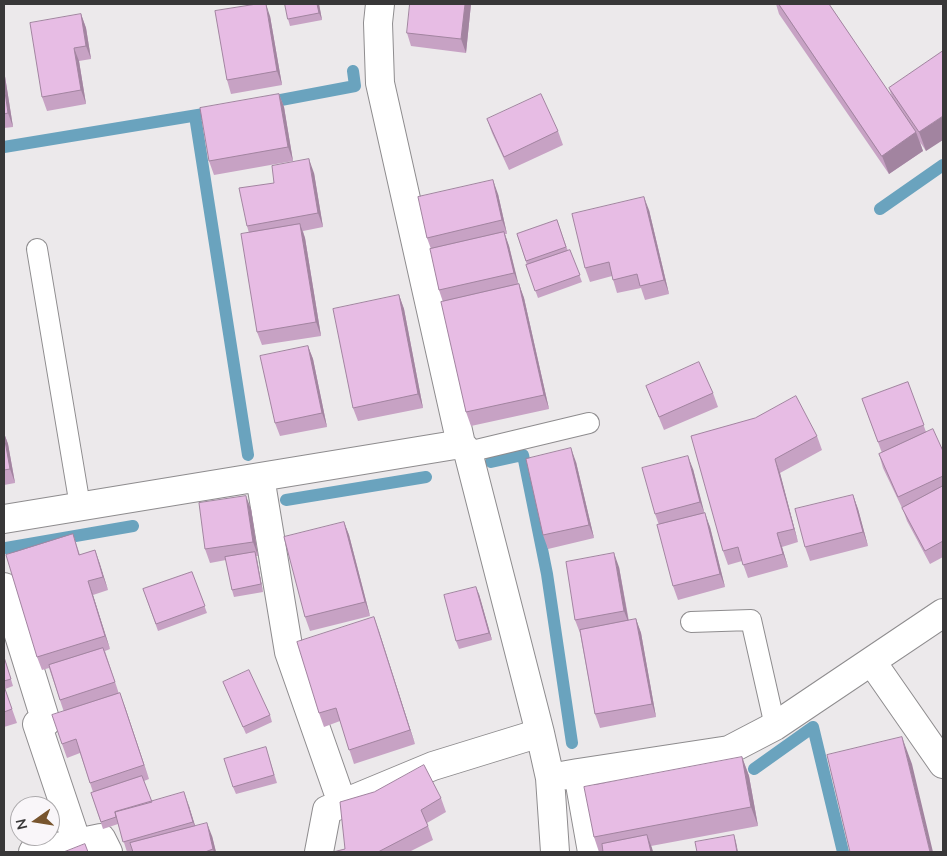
<!DOCTYPE html>
<html>
<head>
<meta charset="utf-8">
<style>
	body { margin:0 }
	#map { position:relative; width:947px; height:856px; overflow:hidden; background:#ece9eb; font-family:Mulish,sans-serif }
	canvas { display:block }
	.frame { position:absolute; inset:0; border:5px solid #383738; pointer-events:none }
	.north { position:absolute; left:10px; top:796px; width:50px; height:50px; box-sizing:border-box; background:#f9f6f9; border:1px solid #acaaac; border-radius:50%; rotate:257deg; font-size:14px; font-weight:700; line-height:20px; text-align:center; color:#383738 }
	.north::after { content:''; display:block; margin:auto; width:18px; height:22px; background:#78552e; clip-path:polygon(50% 0,100% 100%,50% 72%,0 100%) }
</style>
</head>
<body>
<div id="map">
<canvas width="947" height="856"></canvas>
<div class="frame"></div>
<div class="north">N</div>
</div>
<script>
const ctx = document.querySelector('canvas').getContext('2d');
ctx.lineJoin = 'round';
function strokePath(path, color, width, dash) { ctx.strokeStyle = color; ctx.lineWidth = width; ctx.lineCap = dash ? 'butt' : 'round'; ctx.setLineDash(dash || []); ctx.stroke(path); }
function fill(path, color) { ctx.fillStyle = color; ctx.fill(path, 'evenodd'); }
const stream = new Path2D(`
	M265,103L355,86L353,71
	M195,116L248,455
	M4,147L216,112
	M880,209L943,165
	M491,462L523,455L547,574L572,743
	M286,500L426,477
	M6,548L133,526
	M754,769L813,727L843,852`);
const lane = new Path2D(`
	M37,249L80,506
	M468,452L589,423
	M691,622L751,620L775,726`);
const street = new Path2D(`
	M380,4L378,23L380,83L461,444L468,452L540,733L550,778L555,852
	M260,477L289,652L342,803
	M4,519L461,444
	M4,587L46,722L37,724L77,843
	M872,662L943,764
	M578,773L729,750L775,726L943,613
	M561,776L578,773L592,852
	M33,852L101,838L108,852
	M319,852L327,810L433,766L540,733`);
const wall = new Path2D(`
	M285,4H319L322,20L290,26L288,19Z
	M471,4L466,53L411,46L407,33Z
	M776,4H829L892,97L889,88L943,51L926,151L920,142L923,151L889,174L779,14Z
	M81,14L86,28L91,59L79,61L86,104L47,111L42,97Z
	M270,16L282,85L231,94L227,80Z
	M4,70L13,127L4,128Z
	M279,94L284,107L293,161L214,175L209,161Z
	M487,119L558,131L563,145L509,170L492,133Z
	M314,173L323,227L303,231L305,238L321,336L262,345L257,332L249,233L247,226Z
	M498,194L507,234H505L509,246L518,284H519L524,298L549,409L471,426L466,412L443,302L439,290L431,249L427,238Z
	M649,210L669,294L645,300L641,288L617,293L612,276L590,282L585,268Z
	M557,220L568,251L570,250L582,282L538,298L526,265H527L517,234Z
	M399,295L404,309L423,408L358,421L353,408Z
	M308,346L313,359L327,427L280,436L275,423Z
	M908,382L926,432L943,451V557L930,564L907,521L903,510L883,468L879,454L882,453L862,399Z
	M646,386L713,393L718,407L664,430Z
	M755,418L817,436L822,450L780,473L798,542L782,547L788,567L748,578L742,561L728,565L723,551Z
	M4,433L8,444L15,483L4,485Z
	M576,462L594,538L548,549L543,535Z
	M693,469L704,513L710,527L725,587L678,600L673,586L659,525L655,514Z
	M853,495L858,509L868,546L810,561L805,547Z
	M251,509L258,556H256L263,592L234,597L232,590L226,560L210,563L205,549Z
	M344,522L349,535L370,616L310,631L305,617Z
	M73,534L80,555L95,550L108,590L93,595L110,649L105,651L119,694L125,707L149,779L144,781L152,802L189,806L195,826L212,836L216,852H127L118,824L103,829L91,793L93,792L80,753L67,758L62,744L64,712L49,668L42,670L37,657Z
	M619,567L629,621L636,619L641,633L656,717L600,728L595,714L580,633L575,620Z
	M192,572L207,613L158,631L143,589Z
	M479,594L492,640L459,649L456,641Z
	M374,617L415,744L354,764L340,721L324,727L319,713Z
	M4,656L13,686L5,689L17,723L4,727Z
	M223,682L270,715L272,722L246,734Z
	M268,754L277,783L236,794L233,787Z
	M742,757L749,776L758,826L651,846L653,852H599L594,837Z
	M374,792L441,798L446,812L427,823L433,840L409,852H333L345,849Z`);
const shadedWall = new Path2D(`
	M266,4L270,16L282,85L277,71Z
	M317,4H319L322,20L319,13Z
	M465,4H471L466,53L461,39Z
	M81,14L86,28L91,59L86,46Z
	M74,48L79,61L86,104L81,90Z
	M4,70L13,127L8,113L4,85Z
	M279,94L284,107L293,161L288,147Z
	M943,116V140L926,151L919,132Z
	M916,132L923,151L889,174L882,156Z
	M309,159L314,173L323,227L318,213Z
	M493,180L498,194L507,234L502,220Z
	M644,197L649,210L669,294L664,280Z
	M300,224L305,238L321,336L316,322Z
	M504,232L509,246L519,286L514,273Z
	M519,284L524,298L549,409L544,395Z
	M399,295L404,309L423,408L418,394Z
	M308,346L313,359L327,427L322,413Z
	M4,433L8,444L15,483L10,469Z
	M571,448L576,462L594,538L589,525Z
	M688,456L693,469L705,515L700,502Z
	M775,459L780,473L798,542L794,529Z
	M853,495L858,509L868,546L863,532Z
	M246,496L251,509L258,556L253,542Z
	M705,513L710,527L725,587L720,574Z
	M344,522L349,535L370,616L365,602Z
	M777,533L782,547L788,567L783,554Z
	M95,550L100,564L108,590L103,577Z
	M255,552L257,559L263,592L261,584Z
	M614,553L619,567L629,624L624,611Z
	M88,581L93,595L110,649L105,636Z
	M476,587L479,594L492,640L489,633Z
	M374,617L379,631L415,744L410,730Z
	M636,619L641,633L656,717L652,704Z
	M120,693L125,707L149,779L144,765Z
	M902,737L912,764L933,852H930Z
	M742,757L749,776L758,826L751,807Z
	M184,792L189,806L198,835L193,822Z
	M207,823L212,836L216,852H214L213,849Z
	M647,835L652,848L653,852H651Z
	M734,835L736,842L738,852H737Z`);
const building = new Path2D(`
	M257,4H266L277,71L227,80L215,11Z
	M285,4H317L319,13L288,19Z
	M410,4H465L461,39L407,33Z
	M779,4H829L916,132L882,156Z
	M81,14L86,46L74,48L81,90L42,97L30,23Z
	M943,51V116L919,132L889,88Z
	M4,85L8,113L4,114Z
	M279,94L288,147L209,161L200,108Z
	M541,94L558,131L504,157L487,119Z
	M309,159L318,213L247,226L239,188L274,183L272,166Z
	M493,180L502,220L427,238L418,197Z
	M644,197L664,280L640,286L637,274L613,280L609,262L585,268L572,214Z
	M557,220L566,247L526,261L517,234Z
	M300,224L316,322L257,332L241,234Z
	M504,232L514,273L439,290L430,249Z
	M570,250L580,275L535,291L526,265Z
	M519,284L544,395L466,412L441,302Z
	M399,295L418,394L353,408L333,309Z
	M308,346L322,413L275,423L260,356Z
	M699,362L713,393L659,417L646,386Z
	M908,382L924,425L878,442L862,399Z
	M796,396L817,436L775,459L794,529L777,533L783,554L743,565L738,547L723,551L691,436L755,418Z
	M933,429L943,451V476L898,497L879,454Z
	M4,435L10,469L4,470Z
	M571,448L589,525L543,535L526,459Z
	M688,456L700,502L655,514L642,468Z
	M943,486V541L925,551L902,508Z
	M853,495L863,532L805,547L795,509Z
	M246,496L253,542L205,549L199,503Z
	M705,513L720,574L673,586L657,525Z
	M344,522L365,602L305,617L284,537Z
	M73,534L79,555L95,550L103,577L88,581L105,636L37,657L6,555Z
	M255,552L261,584L232,590L225,557Z
	M614,553L624,611L575,620L566,562Z
	M192,572L205,606L156,624L143,589Z
	M476,587L489,633L456,641L444,595Z
	M374,617L410,730L349,750L336,708L319,713L297,642Z
	M636,619L652,704L595,714L580,630Z
	M103,648L115,682L60,700L49,665Z
	M4,657L11,679L4,681Z
	M249,670L270,715L243,727L223,682Z
	M4,686L12,709L4,712Z
	M120,693L144,765L90,783L76,739L62,744L52,715Z
	M902,737L930,852H850L827,755Z
	M266,747L274,775L233,787L224,759Z
	M742,757L751,807L594,837L584,787Z
	M424,765L441,798L421,810L428,826L378,852H333L345,849L340,802L374,792Z
	M142,776L152,802L115,812L116,817L101,822L91,793Z
	M184,792L193,822L123,842L115,812Z
	M207,823L213,849L205,852H133L130,843Z
	M647,835L651,852H603L602,844Z
	M734,835L737,852H697L695,842Z
	M85,844L88,852H64Z`);
strokePath(stream, '#6aa3be', 12);
strokePath(lane, '#8e8c8e', 22);
strokePath(street, '#8e8c8e', 30);
strokePath(lane, '#fff', 20);
strokePath(street, '#fff', 28);
fill(wall, '#c7a2c4');
fill(shadedWall, '#a284a0');
fill(building, '#e7bce4');
strokePath(building, '#a284a0', 1);
</script>
</body>
</html>
